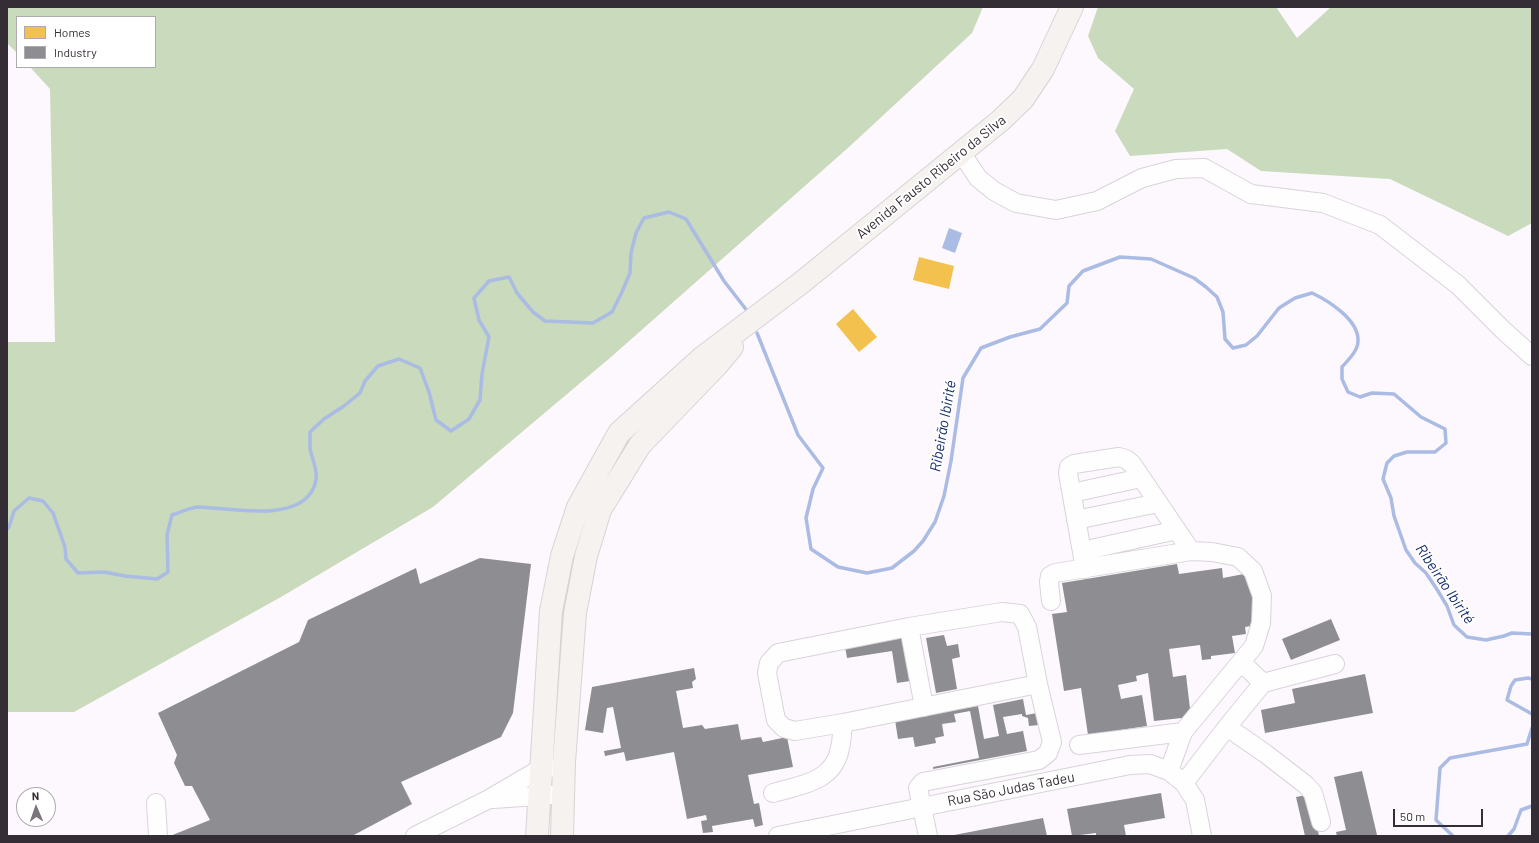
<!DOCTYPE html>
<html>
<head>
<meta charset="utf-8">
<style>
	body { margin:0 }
	#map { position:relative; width:1539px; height:843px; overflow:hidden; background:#fdf8fd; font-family:Barlow,sans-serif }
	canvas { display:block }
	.frame { position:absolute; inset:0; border:8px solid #352d35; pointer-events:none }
	.legend { position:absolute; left:16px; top:16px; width:140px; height:52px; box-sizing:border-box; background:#fff; border:1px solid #aeabae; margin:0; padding:5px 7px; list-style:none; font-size:12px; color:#352d35 }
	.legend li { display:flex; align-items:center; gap:8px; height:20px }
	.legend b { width:20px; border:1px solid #aeabae }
	.north { position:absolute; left:16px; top:787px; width:40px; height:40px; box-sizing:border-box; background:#fff; border:1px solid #aeabae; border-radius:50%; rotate:358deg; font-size:11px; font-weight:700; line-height:16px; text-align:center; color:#352d35 }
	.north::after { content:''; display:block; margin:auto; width:14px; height:18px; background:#7b747b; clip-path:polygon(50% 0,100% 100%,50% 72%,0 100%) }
	.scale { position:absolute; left:1393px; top:809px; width:90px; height:18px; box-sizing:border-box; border:2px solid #352d35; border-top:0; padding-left:5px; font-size:12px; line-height:14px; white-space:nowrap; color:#352d35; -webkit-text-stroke:3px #fff; paint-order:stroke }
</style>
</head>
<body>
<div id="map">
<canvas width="1539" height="843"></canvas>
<div class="frame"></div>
<ul class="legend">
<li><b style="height:11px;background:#f2c14e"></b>Homes</li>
<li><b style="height:11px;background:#8d8d92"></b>Industry</li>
</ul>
<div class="north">N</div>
<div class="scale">50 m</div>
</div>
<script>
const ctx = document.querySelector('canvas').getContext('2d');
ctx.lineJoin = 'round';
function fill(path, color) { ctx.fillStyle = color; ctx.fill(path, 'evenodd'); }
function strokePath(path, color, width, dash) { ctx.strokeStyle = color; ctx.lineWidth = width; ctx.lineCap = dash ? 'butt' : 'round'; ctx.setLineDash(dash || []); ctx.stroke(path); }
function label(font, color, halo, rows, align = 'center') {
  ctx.font = font + ' Barlow,sans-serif'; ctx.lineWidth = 4; ctx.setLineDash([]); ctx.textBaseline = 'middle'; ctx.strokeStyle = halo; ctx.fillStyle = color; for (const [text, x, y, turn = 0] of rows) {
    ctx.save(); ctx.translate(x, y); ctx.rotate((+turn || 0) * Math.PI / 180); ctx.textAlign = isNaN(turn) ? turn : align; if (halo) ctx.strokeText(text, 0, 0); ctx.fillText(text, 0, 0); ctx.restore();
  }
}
const forest = new Path2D(`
	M7,7H983L972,33L849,147L611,357L433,507L281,597L74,712H7V342H55L50,89L30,67H155V17H17V53L7,43Z
	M1098,7H1276L1297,38L1331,7H1532V223L1508,236L1390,179L1261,171L1227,149L1130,156L1115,131L1134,89L1098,58L1088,36Z`);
const water = new Path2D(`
	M949,228L962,233L955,253L942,248Z`);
const homes = new Path2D(`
	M919,257L954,266L949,289L913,280Z
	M853,309L877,337L859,352L836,324Z`);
const industry = new Path2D(`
	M480,558L531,564L513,713L501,737L401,782L412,804L352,836H170L210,820L192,786H185L174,763L177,755L158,713L299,642L308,620L416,568L420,584Z
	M1177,564L1179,574L1222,568L1223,578L1249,573L1257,625L1245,627L1246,634L1232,636L1235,653L1211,656V659L1202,660L1200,645L1169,649L1173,677L1186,675L1191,717L1154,721L1148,673L1136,676L1137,681L1118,685L1121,699L1142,695L1147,726L1088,735L1081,688L1064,691L1052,614L1067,612L1062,583Z
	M1331,619L1340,640L1291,660L1282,639Z
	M902,632L910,681L897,683L892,651L847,658L844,641Z
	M944,635L947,646L958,644L960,657L952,659L957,689L936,693L926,638Z
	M694,668L696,679L692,682L693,688L676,691L683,728L702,725L705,729L738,724L741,740L761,737L763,742L787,737L793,767L748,775L754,804L759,803L763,825L755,827L753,819L712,826L713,832L703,833L701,821L707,820L706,815L687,819L674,752L626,761L624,752L605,756L604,751L621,748L613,707L607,708L603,733L585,730L592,687Z
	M1365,674L1373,713L1265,733L1261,710L1295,703L1292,689Z
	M1023,699L1026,715L1037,713L1039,725L1029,726L1028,718L1022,716V714L1003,717L1007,734L1023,731L1027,751L933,769V767L979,758L970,711L954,714L956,722L942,724L944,736L935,738L936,743L915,747L913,737L898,739L895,720L978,706L984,739L999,736L993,705Z
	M1362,771L1377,835L1337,836L1336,832L1346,830L1334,777Z
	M1161,793L1165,818L1124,825L1126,836H1096V833L1072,836L1067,809Z
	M1311,794L1319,836H1305L1296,797Z
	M1043,818L1047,836H954V835Z`);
const stream = new Path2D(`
	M757,333L798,435L823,468L813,489L806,518L811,549L838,567L867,573L892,568L914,551L923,541L935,522L944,496L951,461L963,378L981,348L1010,337L1040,329L1067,303L1069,286L1083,271L1120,257L1151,259L1194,278L1206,287L1217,297L1223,312L1225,339L1233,348L1246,345L1257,336L1279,308L1295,298L1312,293C1329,301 1359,320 1358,341C1358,351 1348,360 1342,367V379L1348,392L1360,397L1372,393L1394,394L1421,417L1445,429L1446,443L1435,452H1407L1394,456L1387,463L1383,479L1391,498L1394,516L1406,550L1415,563L1426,573L1438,591L1447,606L1454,625L1467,637L1486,640L1504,636L1512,633L1532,634
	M7,529L9,527L14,511L29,498L43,501L53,513L65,547L66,559L78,573L104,572L125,576L157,579L168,572L167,535L172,515C180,513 190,507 199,507C228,508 297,523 313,489C321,473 312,462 310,448C310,443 310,437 310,432L324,419L344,406L360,393L365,381L378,366L399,359L420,368L429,392L436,420L451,431L469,419L480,400L482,374L489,337L479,320L474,298L489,281L509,277L517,293L533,312L545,321L593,323L612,312L621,294L630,273L631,253L636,233L644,218L669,212L686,219L724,281L748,312
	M1532,679L1528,678L1515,680L1511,686L1507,700L1532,714
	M1453,836L1436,820L1440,768L1450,758L1527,744L1532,728
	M1508,836L1514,829L1521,810L1532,806`);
const minor = new Path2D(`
	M962,154L978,178L994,191L1016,203L1056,210L1097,201L1142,178L1176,169L1204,168L1251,194L1323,203L1380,225L1458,285L1504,331L1532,356
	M1072,493L1141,478
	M1076,520L1158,503
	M1082,551L1177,530
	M1085,569L1068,473L1069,467L1074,464L1119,457L1126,459L1132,464L1191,551
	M1051,601L1049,582L1050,576L1055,573L1191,551L1212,552L1238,557L1253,571L1262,596L1261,623L1254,646L1183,732L1169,771
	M909,627L924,707
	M1263,683L1335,664
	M843,723L795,731L784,728L776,720L767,673L769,663L778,653L909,627L1002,612L1020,614L1027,627L1038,684
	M1227,727L1266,754L1306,785L1313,793L1321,822
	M1079,745L1183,732
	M1184,783L1227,727L1263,683L1241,662
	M773,793C801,785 834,782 840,748C842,740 842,731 843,723L1038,684L1052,742L1048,753L1039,760L923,782L918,788L928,836
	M493,799L552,795
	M156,803L158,836
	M415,836L489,799L542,768H551
	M778,836L1130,765L1150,764L1169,771L1184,783L1195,800L1202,836`);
const major = new Path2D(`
	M537,836L551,611L562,556L578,507L619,433L703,357L801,283L1000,121L1023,99L1043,69L1072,7
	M562,836L564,762L575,613L586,556L600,510L640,445L717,365L732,347`);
const streetNames = [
	["Avenida Fausto Ribeiro da Silva",931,177,-39],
	["Rua São Judas Tadeu",1011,789,-11]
];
const waterNames = [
	["Ribeirão Ibirité",943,426,-80],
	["Ribeirão Ibirité",1445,584,56]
];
fill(forest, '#cadabc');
fill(water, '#aabbe4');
fill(homes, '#f2c14e');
fill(industry, '#8d8d92');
strokePath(stream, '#aabbe4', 3.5);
strokePath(minor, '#d9d3da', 20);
strokePath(major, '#d6d3d6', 24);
strokePath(minor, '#fffeff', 18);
strokePath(major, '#f6f2ef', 22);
label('14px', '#352d35', '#fff', streetNames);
label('italic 15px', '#122b6e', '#fff', waterNames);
</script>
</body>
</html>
